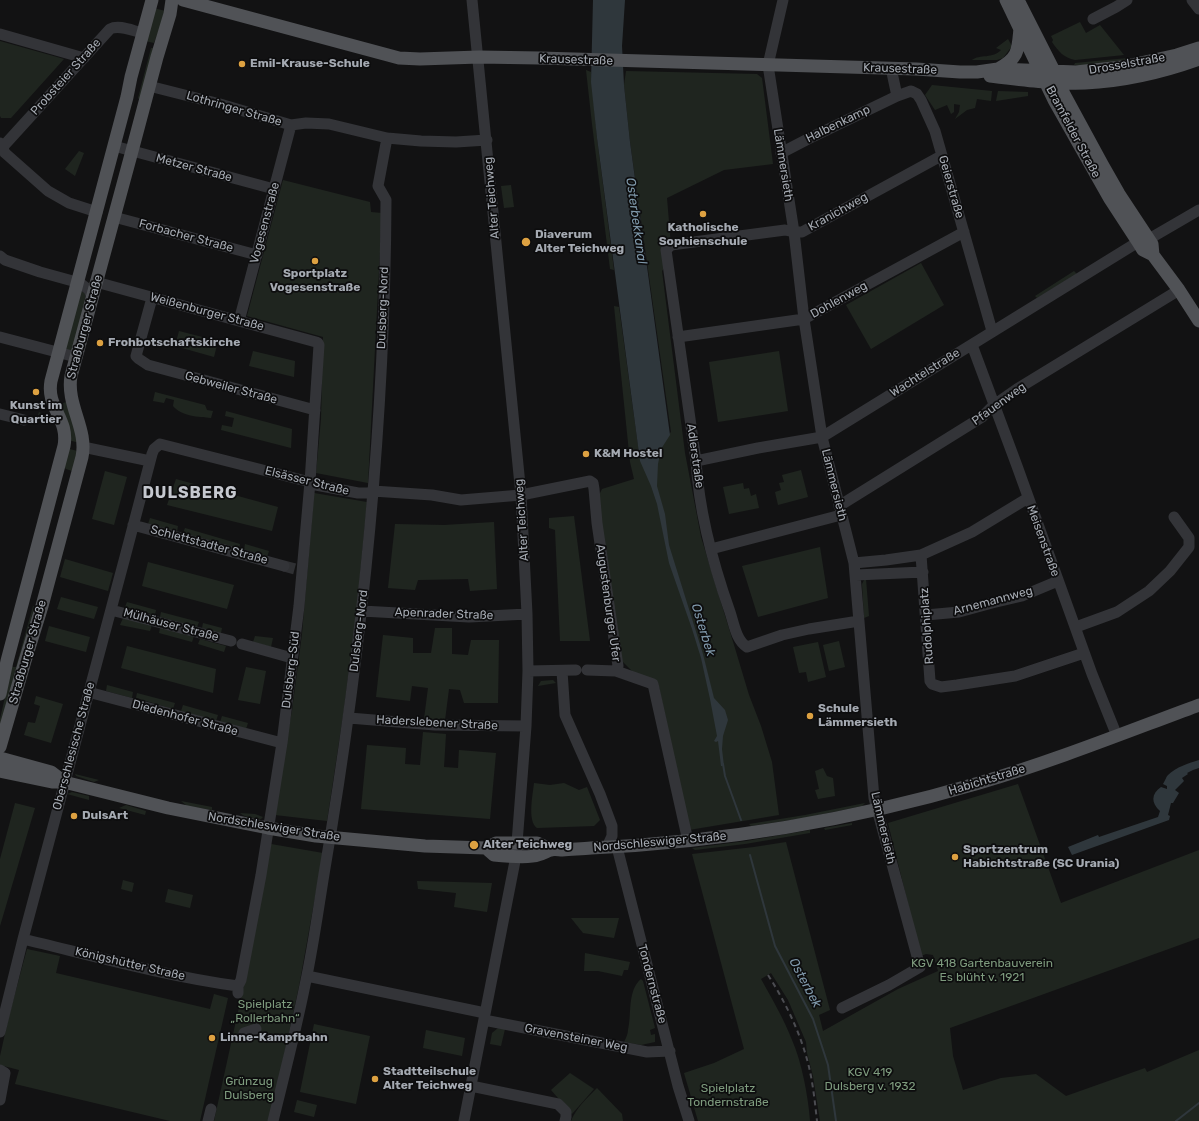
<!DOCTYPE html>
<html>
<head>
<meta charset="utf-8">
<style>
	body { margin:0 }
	canvas { display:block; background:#121213 }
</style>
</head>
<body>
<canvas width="1199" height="1121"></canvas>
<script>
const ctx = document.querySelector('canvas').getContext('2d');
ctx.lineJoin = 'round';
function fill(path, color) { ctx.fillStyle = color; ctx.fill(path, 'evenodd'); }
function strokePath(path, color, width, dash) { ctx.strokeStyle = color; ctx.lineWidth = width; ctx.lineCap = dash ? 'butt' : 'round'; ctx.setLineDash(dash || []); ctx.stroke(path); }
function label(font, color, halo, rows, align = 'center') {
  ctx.font = font + ' Rubik,sans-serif'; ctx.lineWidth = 3.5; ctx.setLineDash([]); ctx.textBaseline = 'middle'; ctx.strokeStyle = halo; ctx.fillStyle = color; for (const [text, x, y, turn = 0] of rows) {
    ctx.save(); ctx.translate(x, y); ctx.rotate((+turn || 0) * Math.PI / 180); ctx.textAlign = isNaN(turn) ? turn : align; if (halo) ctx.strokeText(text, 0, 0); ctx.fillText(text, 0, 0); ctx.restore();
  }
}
const green = new Path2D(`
	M153,8L166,11L154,43L145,41Z
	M1080,22L1086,33L1100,25L1124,55L1075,60C1064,58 1058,51 1052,42L1053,40L1051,36Z
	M1008,39L1012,46L1003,58L997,60H972C980,54 993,59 1001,50L996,48Z
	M0,41L64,59L11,118H1L0,116Z
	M151,48H153L142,103L138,98Z
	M1128,58V60L1092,65H1074L1075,63Z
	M586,70L591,72L597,138L614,270L610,269L592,124Z
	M626,71L757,74L762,78L773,164L724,170L667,198L672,258L662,271L685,453L701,537L734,645L749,695L761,726L772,762L779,815L689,830L658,682L633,672L622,661L599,511L600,493L602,489L634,479L630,462L614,306L619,307L640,460L671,432L630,142L624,85Z
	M932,85L992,91L991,101L977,99L975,108L967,110L955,119L959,112L960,105L954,104V112L951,114L947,105L935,110L925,95Z
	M998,91L1028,92V96L996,101Z
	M79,151L84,153L75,176L65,169Z
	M283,180L370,202L371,212L382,213L368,483L316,473L321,419L323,337L247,316Z
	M511,185L514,207L504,208L501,186Z
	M921,263L944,305L871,349L846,305Z
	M1074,271L1077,274L1037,298L1035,296Z
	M78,289L86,294L75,353L62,350Z
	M179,331L218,341L214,357L175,346Z
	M253,351L295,361L294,377L249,366Z
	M779,351L788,411L718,422L709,362Z
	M155,392L205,405L207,410L213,411L211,418C199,417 181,416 173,406L174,400L166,398L164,403L153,401Z
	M68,401L80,443L68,440L57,406Z
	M226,411L292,429L291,448L221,430L222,425L232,427L234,418L225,416Z
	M39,412L43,414L48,424L41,422L37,418Z
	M66,448L81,452L72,471L66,469L62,465Z
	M801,470L808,497L778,505L775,492L781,490L779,483L784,482L782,475Z
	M105,471L127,477L114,525L92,519Z
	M176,479L278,507L272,531L167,505Z
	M743,483L744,489L749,488L751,496L756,494L759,508L729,514L723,487Z
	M314,493L367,502L357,607L344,709L327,821L275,815L287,735L292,711L302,634Z
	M574,516L590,641H560L555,530L549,528V518Z
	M150,518L178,526L177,532L148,524Z
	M494,522L497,589L470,591L468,579L418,580L415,590L388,588L395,524L444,525Z
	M185,528L240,544L239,549L183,533Z
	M245,544L269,551L267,557L244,550Z
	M820,547L828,598L758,617L742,566Z
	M65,559L113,573L108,591L60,577Z
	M148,562L234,585L227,609L142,586Z
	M866,579L869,616L864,618L862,584L864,580Z
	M61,597L98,607L94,619L57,609Z
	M127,602L156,610L155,615L125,607Z
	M33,606L39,608L0,735V719L5,697L9,662L13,667H16Z
	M161,612L199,622L197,627L160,617Z
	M123,618L152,625L150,631L120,625Z
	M203,623L222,628L221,633L202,628Z
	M49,626L90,637L86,652L45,641Z
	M160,628L194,636L192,642L159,633Z
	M435,628H452V654L468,655L471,640H499L498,703H464L460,690L449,689L445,720L424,719L428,688L412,686L410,701L376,697L383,635L413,638V653H431Z
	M255,636L273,638L271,647L253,642Z
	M200,639L226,646L224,652L198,644Z
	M839,641L845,667L829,671L823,645Z
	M818,642L826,677L808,682L806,672L799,673L793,647Z
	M127,646L216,669L213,693L121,668Z
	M246,667L266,671L260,704L238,700Z
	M553,680L556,683L538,686L541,681Z
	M107,685L133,692L132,698L106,691Z
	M137,693L175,703L173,709L136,698Z
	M36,696L63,704L51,743L24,735L28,722L35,723L40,706L34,704Z
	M183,705L218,715L216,721L181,711Z
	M222,716L248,723L246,729L220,722Z
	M423,732L446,734L444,767L458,768L459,750L496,753L490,819L361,809L367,745L406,748L405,764L420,765Z
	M823,768L827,776L833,778L835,796L818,799L815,790L819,789L815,771Z
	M75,774L99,780L94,782L76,776Z
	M534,783L550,785L564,783L579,790L587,787L600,820L594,826L537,828C527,821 533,794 534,783Z
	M1018,784L1061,903L1199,850V938L950,1028L953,1056L963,1090L1001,1078L1036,1074L1066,1096L1145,1068L1147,1072L1199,1050V1121H820L813,1076L807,1053L806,1042L788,1000L771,973L761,979C772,999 784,1019 792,1040C802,1063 808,1096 810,1121H698L684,1073L714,1063L744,1049L692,854L754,847L786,842L830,1010L819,1015L823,1031L898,989L938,971L933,955L926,954L921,956L888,823Z
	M72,792L89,796V800L67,794Z
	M181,801L212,807V810L187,806Z
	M15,803L35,808L0,926V859Z
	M865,803L862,806L805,818L751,826L749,824L805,815Z
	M126,805L146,811L145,815L119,808Z
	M240,813L255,814L263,817L261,819C254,818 246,818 240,813Z
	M852,823V825L825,830L824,828Z
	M810,830V833L745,844L695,850L692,848L746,841Z
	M271,844L323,853L299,986L270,1121H214L243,989Z
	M123,880L134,883L132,892L121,889Z
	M417,881L492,883L487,912L454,907L456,893L418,889Z
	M168,889L193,895L190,908L165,902Z
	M571,918H619L614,938L583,933Z
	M27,949L60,956L56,973L210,1009L214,994L228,998L200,1121H170L15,1084L19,1070L0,1065V1056L9,1016Z
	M585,953L630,962L628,970H624L622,976L598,971H584Z
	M641,979L643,981L655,1028L650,1030L651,1035L655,1034V1042L641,1045L624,1042C626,1038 628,1034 628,1030C632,1014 627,991 641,979Z
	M314,1024L370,1036L356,1104L300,1092Z
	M498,1028L505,1029L501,1046L490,1044L492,1033Z
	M426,1030L465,1038L462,1056L423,1048Z
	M570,1073L594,1089L572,1114L551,1090Z
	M597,1088L622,1114L623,1121H571C576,1108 588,1097 597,1088Z
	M297,1100L317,1105L314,1117L294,1112Z`);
const water = new Path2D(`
	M593,0H625L622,46L624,85L630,142L670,435L661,449L658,464L657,486L665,514L669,545L703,654L714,698L725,710L728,720L723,736L722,749L724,766H721L718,741L716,742L714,741L717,736L710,699L701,658L692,629L669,563L657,504L651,486L640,461L597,138L591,82Z
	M1199,760V768L1193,770L1187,773L1188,774L1182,778L1184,781L1175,790L1179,793L1173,803H1171L1168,815L1170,816L1169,820L1072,855L1068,847L1098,835L1099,837L1158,817L1160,811C1151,803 1151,794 1161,787L1167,789V786L1163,784C1165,781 1166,777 1168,775C1176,767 1189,763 1199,760Z`);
const stream = new Path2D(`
	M723,764L725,776L741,820
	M750,855L775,946L813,1019L828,1065L836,1121
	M1176,1121L1199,1103`);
const minorTunnel = new Path2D(`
	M284,566L295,569`);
const minor = new Path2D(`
	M783,0L768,65L794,232L804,319L822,437L854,563L874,798L920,967L889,985L842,1008
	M1192,0L1199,9
	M1093,19L1116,7L1127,0
	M0,34L84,58
	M891,68L897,96L911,91L917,94L921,100L935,131L992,331
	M149,86L220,104L291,125L306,123L329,124L387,138L421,141L456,142L487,140
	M0,143L5,153L48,191L69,203L97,212
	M114,146L274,189
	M0,150L110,29C119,24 133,31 143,33
	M781,153L808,139L897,96
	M114,217L257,255
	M1149,239L1199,210
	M0,256L5,260L40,272L80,283L89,290L92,297
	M96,282L316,342L318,343L319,345L310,482L299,606L282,743L261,875L241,980L238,986V993
	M152,298L136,356L139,359L148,365L315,410
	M239,321L291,125
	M0,337L76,357
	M678,337L804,319L964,232
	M972,345L1017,466L1092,674L1117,736
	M0,414L24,420
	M83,447L150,461
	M696,461L758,448L822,437L1138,242
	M839,506L982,417L994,405L1017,389L1179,290
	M133,525L284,566
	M711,549L841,515
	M921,555L930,681L932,684L941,687L957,685L1015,676L1084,653
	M854,563L886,560L921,555L972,532L1028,498
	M856,575L923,572
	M111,610L231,641
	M362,611L469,617L527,614
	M926,615L959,612L992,603L1022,596L1058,581
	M859,621L809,629L782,635L747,647C736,640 734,624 730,612C713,564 699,511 696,461L666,250L671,245L785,230L794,232H802L941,156
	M1076,627L1117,612L1149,591L1170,571L1189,547V538L1174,517
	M242,644L292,658
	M587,670L616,671L653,684L688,841
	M528,671L576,670
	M562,671L565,715L600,794L612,826V836L607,847
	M88,692L282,743
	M349,718L435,725L526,726
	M617,847L678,1086L689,1121
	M23,939C94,956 165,976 238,986
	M307,976L485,1013
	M484,1020L647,1052L670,1051
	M0,1032L23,939L125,557L152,454L154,449L160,444L310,482L316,485L358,493H368L373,491L432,495L461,500L521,495L590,481L593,483L594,489L597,523L618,666L616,671
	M244,1033L256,1029
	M0,1070L5,1073L0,1100
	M471,1086L558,1104L566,1112V1117L565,1121
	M208,1121L211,1109
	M273,1121C284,1076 296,1030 305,985C313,948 318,911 324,874C362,652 385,426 386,200L378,186L387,138
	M464,1121L516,856L526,726L528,671L527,614L521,495L472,0`);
const major = new Path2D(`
	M183,0L399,58L420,59L479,57L540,58L916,69L960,72H977L998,69L1076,72L1122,67L1177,55L1199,48
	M1006,0L1054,100L1110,199L1138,242L1143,250L1153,255L1179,290L1199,321
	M1018,0L1054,71L1064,94L1102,164L1119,194L1152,244L1153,255
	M998,69C1019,58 1018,50 1020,28
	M990,76C1022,80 1053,84 1085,83C1124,81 1163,72 1199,59
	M0,694L7,661L64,446C69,418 46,408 51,381L127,97L131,77L152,0
	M0,747L25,661L42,606L82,457C88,429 66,405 71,376L132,151L157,57L170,14L172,0
	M0,758L51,772L64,782
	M0,771L52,782H64L168,808L268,828L316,836L425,846L486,848L496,843H537L552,850
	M486,848L494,855C504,856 530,858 538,855C543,854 547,851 551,850C555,849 559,850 562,850C572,849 582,849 591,848C723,842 853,820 979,783C1054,761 1126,732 1199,705`);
const rail = new Path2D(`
	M768,975C786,1003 801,1034 809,1067C813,1084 815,1103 817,1121`);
const markers = [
	[242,64,4,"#dda141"],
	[703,214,4,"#dda141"],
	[526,242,5,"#dda141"],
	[315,261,4,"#dda141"],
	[100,343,4,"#dda141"],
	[36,392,4,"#dda141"],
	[586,454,4,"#dda141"],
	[810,716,4,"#dda141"],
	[74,816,4,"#dda141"],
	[474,845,5,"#dda141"],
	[955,857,4,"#dda141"],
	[212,1038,4,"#dda141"],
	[375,1079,4,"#dda141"]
];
const streetNames = [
	["Krausestraße",576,60,2],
	["Drosselstraße",1127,64,-10],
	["Krausestraße",900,69,2],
	["Probsteier Straße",66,77,-48],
	["Lothringer Straße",234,109,16],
	["Halbenkamp",838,124,-26],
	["Bramfelder Straße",1073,132,62],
	["Lämmersieth",783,165,81],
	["Metzer Straße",194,168,15],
	["Geierstraße",951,187,74],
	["Alter Teichweg",492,198,-95],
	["Kranichweg",838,212,-29],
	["Vogesenstraße",265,223,-75],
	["Forbacher Straße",186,236,15],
	["Dohlenweg",839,300,-29],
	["Dulsberg-Nord",383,308,-88],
	["Weißenburger Straße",207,312,15],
	["Straßburger Straße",85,327,-75],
	["Wachtelstraße",925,373,-32],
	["Gebweiler Straße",231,388,15],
	["Pfauenweg",999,404,-36],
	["Adlerstraße",695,456,82],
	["Elsässer Straße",307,481,14],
	["Lämmersieth",834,485,76],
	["Alter Teichweg",522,520,-94],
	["Meisenstraße",1043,541,70],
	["Schlettstadter Straße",209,545,15],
	["Arnemannweg",993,601,-15],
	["Augustenburger Ufer",608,603,82],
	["Apenrader Straße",444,614,2],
	["Mülhäuser Straße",171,625,15],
	["Rudolphiplatz",927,626,-94],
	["Dulsberg-Nord",359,631,-83],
	["Straßburger Straße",28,652,-74],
	["Dulsberg-Süd",291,670,-83],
	["Diedenhofer Straße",185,718,15],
	["Haderslebener Straße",437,723,3],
	["Oberschlesische Straße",74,746,-75],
	["Habichtstraße",987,780,-17],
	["Nordschleswiger Straße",274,827,9],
	["Lämmersieth",883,828,77],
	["Nordschleswiger Straße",660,842,-5],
	["Königshütter Straße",130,964,13],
	["Tondernstraße",652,984,75],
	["Gravensteiner Weg",576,1038,11]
];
const poiNames = [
	["Emil-Krause-Schule",250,64],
	["Katholische",703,228,"center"],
	["Sophienschule",703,242,"center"],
	["Diaverum",535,235],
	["Alter Teichweg",535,249],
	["Sportplatz",315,274,"center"],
	["Vogesenstraße",315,288,"center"],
	["Frohbotschaftskirche",108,343],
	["Kunst im",36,406,"center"],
	["Quartier",36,420,"center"],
	["K&M Hostel",594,454],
	["Schule",818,709],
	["Lämmersieth",818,723],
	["DulsArt",82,816],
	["Alter Teichweg",483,845],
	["Sportzentrum",963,850],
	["Habichtstraße (SC Urania)",963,864],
	["Linne-Kampfbahn",220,1038],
	["Stadtteilschule",383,1072],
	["Alter Teichweg",383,1086]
];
const parkNames = [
	["KGV 418 Gartenbauverein",982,964],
	["Es blüht v. 1921",982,978],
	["Spielplatz",265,1005],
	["„Rollerbahn“",265,1019],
	["KGV 419",870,1073],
	["Dulsberg v. 1932",870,1087],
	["Grünzug",249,1082],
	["Dulsberg",249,1096],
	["Spielplatz",728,1089],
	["Tondernstraße",728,1103]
];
const waterNames = [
	["Osterbekkanal",636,221,82],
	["Osterbek",703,630,73],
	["Osterbek",805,983,62]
];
const districtNames = [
	["DULSBERG",190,493]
];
fill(green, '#1f251f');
fill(water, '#2f373c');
strokePath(stream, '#2f373c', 2);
strokePath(minorTunnel, '#2f3033', 11, [11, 5.5]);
strokePath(minor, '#333438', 11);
strokePath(major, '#505256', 13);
strokePath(rail, '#4b4c51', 2, [5, 4]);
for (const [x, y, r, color] of markers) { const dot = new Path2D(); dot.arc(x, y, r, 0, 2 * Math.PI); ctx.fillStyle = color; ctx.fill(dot); strokePath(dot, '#0d0d0e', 1.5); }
label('12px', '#a5aab2', '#0d0d0e', streetNames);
label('bold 12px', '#a5aab2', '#0d0d0e', poiNames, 'left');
label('12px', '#7e9b7e', '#0d0d0e', parkNames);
label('italic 13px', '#7f98aa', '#0d0d0e', waterNames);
ctx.letterSpacing = '1px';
label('bold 16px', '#c5c8cf', '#0d0d0e', districtNames);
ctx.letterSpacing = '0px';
</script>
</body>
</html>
